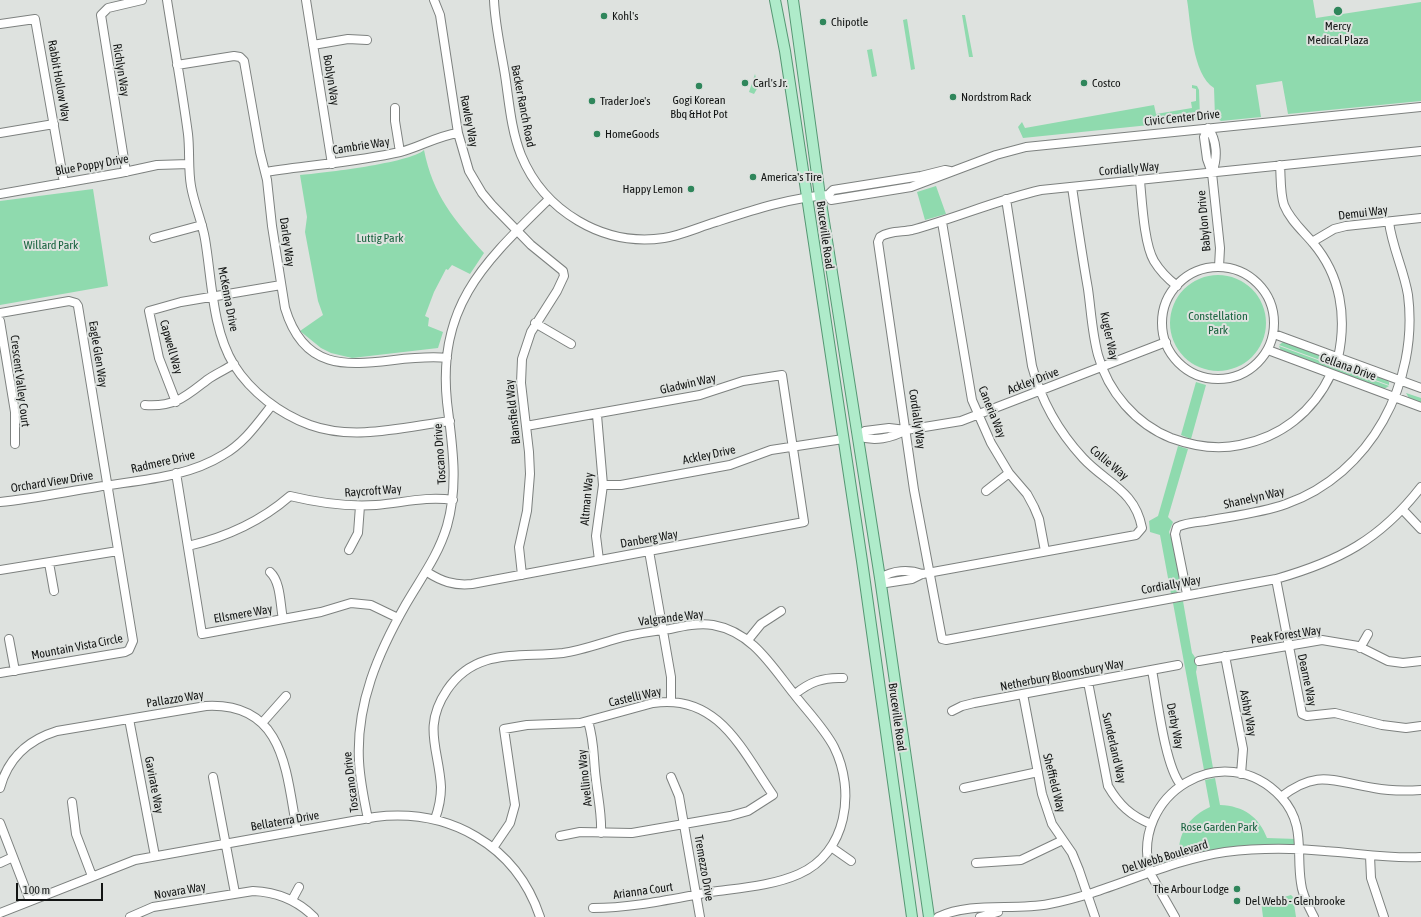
<!DOCTYPE html>
<html>
<head>
<meta charset="utf-8">
<style>
	body { margin:0 }
	#map { position:relative; width:1421px; height:917px; overflow:hidden; background:#dee2df; font-family:"Asap Condensed",sans-serif }
	canvas { display:block }
	.scale { position:absolute; left:16px; top:883px; width:87px; height:18px; box-sizing:border-box; border:2px solid #121413; border-top:0; padding-left:5px; font-size:12px; line-height:14px; white-space:nowrap; color:#121413; -webkit-text-stroke:3px #dee2df; paint-order:stroke }
</style>
</head>
<body>
<div id="map">
<canvas width="1421" height="917"></canvas>
<div class="scale">100 m</div>
</div>
<script>
const ctx = document.querySelector('canvas').getContext('2d');
ctx.lineJoin = 'round';
function fill(path, color) { ctx.fillStyle = color; ctx.fill(path, 'evenodd'); }
function strokePath(path, color, width, dash) { ctx.strokeStyle = color; ctx.lineWidth = width; ctx.lineCap = dash ? 'butt' : 'round'; ctx.setLineDash(dash || []); ctx.stroke(path); }
function label(font, color, halo, rows, align = 'center') {
  ctx.font = font + ' "Asap Condensed",sans-serif'; ctx.lineWidth = 4; ctx.setLineDash([]); ctx.textBaseline = 'middle'; ctx.strokeStyle = halo; ctx.fillStyle = color; for (const [text, x, y, turn = 0] of rows) {
    ctx.save(); ctx.translate(x, y); ctx.rotate((+turn || 0) * Math.PI / 180); ctx.textAlign = isNaN(turn) ? turn : align; if (halo) ctx.strokeText(text, 0, 0); ctx.fillText(text, 0, 0); ctx.restore();
  }
}
const green = new Path2D(`
	M1187,0H1313L1316,18L1421,2V101L1288,114L1282,81L1256,85L1261,117L1221,121L1215,117L1214,88C1192,74 1191,24 1187,0Z
	M965,15L973,57H969L962,15Z
	M907,19L915,69L911,70L903,20Z
	M872,49L877,76L872,77L867,50Z
	M755,74L758,87L754,94L749,92Z
	M1192,85L1197,86L1199,90L1200,117L1198,120L1023,138L1018,127L1022,122L1025,128L1154,105L1156,114L1192,108L1191,102L1196,101V89L1192,88Z
	M424,150C433,195 454,220 484,253L470,274L452,265L448,270L446,269L434,292L425,316L429,318L428,326L443,332L438,348L352,358L331,353L321,348L300,331L323,315L318,301L305,232L307,217L300,175C323,173 410,163 424,150Z
	M936,186L946,214L925,220L917,192Z
	M93,189L108,286L0,305V201Z
	M1170 323a48 48 0 1 1 96 0a48 48 0 1 1-96 0Z
	M1283,342L1385,379L1389,382V385L1279,345Z
	M1279,346L1389,386L1384,389L1281,351Z
	M1196,382L1206,385L1191,439L1181,435Z
	M1406,393L1421,398V403L1409,398Z
	M1178,446L1188,449L1168,517L1173,522L1169,532L1173,543L1181,586L1179,592L1171,594L1160,535L1150,532L1149,521L1158,516Z
	M1183,601L1192,653C1197,659 1198,665 1196,672L1213,768L1204,770L1173,603Z
	M1215,778L1220,805C1244,806 1259,817 1267,838L1297,839L1296,845L1230,847L1206,851L1154,867L1150,861L1179,852C1179,830 1191,816 1210,807L1205,780Z
	M1291,895L1293,897L1296,917H1263L1261,901L1263,899H1277Z`);
const minor = new Path2D(`
	M167,0C174,45 182,89 188,134C190,151 188,169 191,186C194,204 202,221 205,239C212,280 212,329 234,365C251,392 280,414 310,425C354,441 404,427 450,421
	M306,0L332,164
	M434,0L440,15L458,133L469,171L482,193L492,205L531,245L563,271L564,276L557,291L531,332L522,359L521,383L529,452L530,474L527,511L519,547L522,575
	M494,0C495,25 501,50 505,75C509,101 511,130 521,155C544,211 603,247 664,238C682,235 699,227 716,222C753,210 789,198 828,195L833,190L921,176L945,170L950,171
	M0,24L35,19L64,183
	M313,45L348,39L367,40
	M177,65L234,56L240,57L244,61L260,152L267,180L272,226L285,308C311,395 384,351 447,358
	M395,108V121L400,152
	M1208,128L1204,137L1207,159L1212,173L1220,248L1219,267
	M1208,128C1217,140 1218,158 1212,173
	M0,133L54,124
	M1421,151L1041,190C997,200 956,218 912,230C902,232 888,231 880,237L878,242L914,490L942,639L946,640L1276,579C1339,561 1380,540 1421,487
	M1280,165C1281,178 1280,193 1284,205C1290,220 1303,231 1313,243C1341,276 1347,317 1338,358
	M126,172L101,15L108,8L142,0
	M266,172C310,165 356,162 400,152C420,147 437,136 458,133
	M1140,181C1142,201 1144,244 1154,261C1160,271 1168,279 1177,286
	M1072,187C1077,221 1082,255 1088,289C1091,310 1092,333 1098,355C1108,392 1136,424 1171,438C1193,446 1217,450 1240,445C1281,437 1313,412 1331,374
	M0,194L120,173L157,165L189,164
	M828,195L831,200L911,187L996,155L1026,147L1421,107
	M942,222L972,400L991,443L1009,473L1027,494L1034,507L1039,519L1045,551
	M154,238L202,225
	M1312,242L1334,229L1346,226L1421,218
	M1162 323a56 56 0 1 1 112 0a56 56 0 1 1-112 0Z
	M0,313L69,301L76,303L78,306L133,641L129,650L125,652L0,673
	M0,321L15,412V444
	M535,323L571,344
	M1274,334L1421,388
	M1268,350L1421,407
	M176,402L159,358L149,311L181,302L281,285
	M145,405C175,407 185,397 207,380C215,374 225,370 234,364
	M597,415L603,485L596,536L599,560
	M858,436L865,431L889,428L906,430L961,421L1166,342
	M858,436C874,442 892,438 906,430
	M176,473L202,634L321,612L351,603L371,605L398,618
	M603,485H621L730,465L771,450L843,439
	M986,491L1009,473
	M0,502C32,499 65,492 97,487C139,480 186,478 223,455C244,443 257,424 272,405
	M1403,510L1421,529
	M188,546C227,537 260,522 290,496C319,503 346,507 376,505C402,503 426,496 453,500
	M349,550L358,533L360,506
	M649,551L671,677V701
	M49,563L54,591
	M0,570L118,551
	M270,572C281,582 280,605 283,619
	M427,572C441,581 454,586 472,584L804,522L782,375L743,381L700,395L526,426
	M922,574C909,569 893,570 880,578L886,583L912,579L922,574L1136,535L1142,528C1135,490 1106,483 1083,458C1059,432 1041,400 1032,366L1006,199
	M1276,579L1302,714L1307,716L1335,713L1382,725L1406,728L1421,726
	M1187,594L1175,534L1177,527C1185,523 1197,522 1206,521C1233,516 1261,513 1286,504C1371,474 1419,382 1408,295C1404,270 1392,247 1389,222
	M9,639L15,671
	M748,640L761,624L781,611
	M1360,648L1368,634
	M1225,656L1243,749L1241,774
	M1199,661L1322,640L1358,646L1388,661L1403,663L1421,661
	M1152,670C1157,697 1165,767 1181,785
	M1088,682L1108,786C1119,805 1131,816 1151,824
	M795,694C810,682 823,677 843,678
	M1023,694L1042,794L1052,824L1072,853L1079,870L1095,917
	M952,711L962,706L974,703L1178,665
	M129,719L155,856
	M588,721C595,744 593,758 596,780C598,798 602,815 601,833
	M262,723L286,696
	M213,777L235,893
	M671,777L679,796L700,917
	M0,788C8,758 28,740 57,731L206,706C285,702 286,772 297,831
	M964,788L1038,772
	M1281,797C1318,768 1334,782 1374,788C1390,791 1405,791 1421,790
	M72,802L76,834L92,876
	M368,819C364,800 360,781 359,761C356,704 378,653 406,604C421,578 438,556 447,526C459,484 452,444 447,402C437,304 486,261 549,199
	M435,819C439,808 441,798 441,787C439,749 422,727 447,690C476,647 520,658 563,653C584,650 604,642 623,637C639,633 655,631 670,629C684,626 698,623 713,625C752,632 771,665 794,694C807,711 824,728 834,747C856,791 847,853 799,874C772,886 739,888 711,892C671,899 633,908 593,908
	M0,823L30,901
	M831,847L851,861
	M493,848L510,823L515,805L504,729L527,725L580,723L653,703C718,693 742,750 773,795L748,811L730,816L632,833L580,832L560,836
	M1370,856L1371,878L1384,917
	M0,863L13,857
	M976,863L1021,860L1063,840
	M292,900L299,887
	M0,913L135,860L375,817C449,808 516,845 540,917
	M130,917L153,907L253,891C277,892 297,900 314,917
	M938,917C972,901 1013,911 1049,904C1109,893 1164,861 1225,852C1258,848 1292,848 1325,851C1357,853 1389,859 1421,857
	M980,917L998,912
	M1175,917L1150,873C1129,794 1224,736 1281,797C1306,824 1296,852 1301,883C1302,895 1309,907 1314,917`);
const major = new Path2D(`
	M775,0L785,51L862,561L912,917
	M793,0L820,196L880,578L929,917`);
const markers = [
	[1338,11,5,"#2f865b"],
	[604,16,4,"#2f865b"],
	[823,22,4,"#2f865b"],
	[745,83,4,"#2f865b"],
	[1084,83,4,"#2f865b"],
	[699,86,4,"#2f865b"],
	[953,97,4,"#2f865b"],
	[592,101,4,"#2f865b"],
	[597,134,4,"#2f865b"],
	[753,177,4,"#2f865b"],
	[691,189,4,"#2f865b"],
	[1237,889,4,"#2f865b"],
	[1237,901,4,"#2f865b"]
];
const poiNames = [
	["Kohl's",612,16],
	["Chipotle",831,22],
	["Mercy",1338,26,"center"],
	["Medical Plaza",1338,40,"center"],
	["Carl's Jr.",753,83],
	["Costco",1092,83],
	["Nordstrom Rack",961,97],
	["Gogi Korean",699,100,"center"],
	["Bbq &Hot Pot",699,114,"center"],
	["Trader Joe's",600,101],
	["HomeGoods",605,134],
	["America's Tire",761,177],
	["Happy Lemon",683,189,"right"],
	["The Arbour Lodge",1229,889,"right"],
	["Del Webb - Glenbrooke",1245,901]
];
const streetNames = [
	["Richlyn Way",121,70,81],
	["Boblyn Way",331,80,81],
	["Rabbit Hollow Way",59,81,80],
	["Backer Ranch Road",523,106,79],
	["Civic Center Drive",1182,118,-6],
	["Rawley Way",469,121,79],
	["Cambrie Way",361,146,-9],
	["Blue Poppy Drive",92,165,-10],
	["Cordially Way",1129,169,-5],
	["Demui Way",1363,213,-7],
	["Babylon Drive",1204,221,-95],
	["Bruceville Road",825,235,82],
	["Darley Way",287,242,82],
	["McKenna Drive",228,299,79],
	["Kugler Way",1109,336,78],
	["Capwell Way",171,347,74],
	["Eagle Glen Way",98,354,81],
	["Cellana Drive",1348,367,20],
	["Crescent Valley Court",20,381,83],
	["Ackley Drive",1033,381,-21],
	["Gladwin Way",688,384,-13],
	["Blansfield Way",513,412,-96],
	["Caneria Way",992,412,68],
	["Cordially Way",917,419,82],
	["Toscano Drive",440,454,-94],
	["Ackley Drive",709,455,-12],
	["Radmere Drive",163,462,-13],
	["Collie Way",1109,463,40],
	["Orchard View Drive",52,482,-9],
	["Raycroft Way",373,491,-4],
	["Shanelyn Way",1254,498,-13],
	["Altman Way",587,499,-85],
	["Danberg Way",649,539,-10],
	["Cordially Way",1171,585,-10],
	["Ellsmere Way",243,614,-10],
	["Valgrande Way",671,618,-7],
	["Peak Forest Way",1286,635,-8],
	["Mountain Vista Circle",77,647,-11],
	["Netherbury Bloomsbury Way",1062,675,-11],
	["Dearne Way",1307,680,78],
	["Castelli Way",635,697,-13],
	["Pallazzo Way",175,699,-9],
	["Ashby Way",1248,713,79],
	["Bruceville Road",897,717,82],
	["Derby Way",1175,726,79],
	["Sunderland Way",1114,748,77],
	["Avellino Way",585,778,-96],
	["Toscano Drive",351,782,-97],
	["Sheffield Way",1054,783,76],
	["Gavirate Way",154,785,79],
	["Bellaterra Drive",285,821,-10],
	["Del Webb Boulevard",1165,857,-17],
	["Tremezzo Drive",704,868,80],
	["Novara Way",180,891,-10],
	["Arianna Court",643,891,-8]
];
const parkNames = [
	["Luttig Park",380,238],
	["Willard Park",51,245],
	["Constellation",1218,316],
	["Park",1218,330],
	["Rose Garden Park",1219,827]
];
fill(green, '#8fdaae');
strokePath(minor, '#7d817f', 10);
strokePath(major, '#559773', 12);
strokePath(minor, '#fff', 8);
strokePath(major, '#afebca', 10);
for (const [x, y, r, color] of markers) { const dot = new Path2D(); dot.arc(x, y, r, 0, 2 * Math.PI); ctx.fillStyle = color; ctx.fill(dot); strokePath(dot, '#dee2df', 1.5); }
label('12px', '#121413', '#dee2df', poiNames, 'left');
label('12px', '#121413', '#dee2df', streetNames);
label('12px', '#1a6440', '#dee2df', parkNames);
</script>
</body>
</html>
